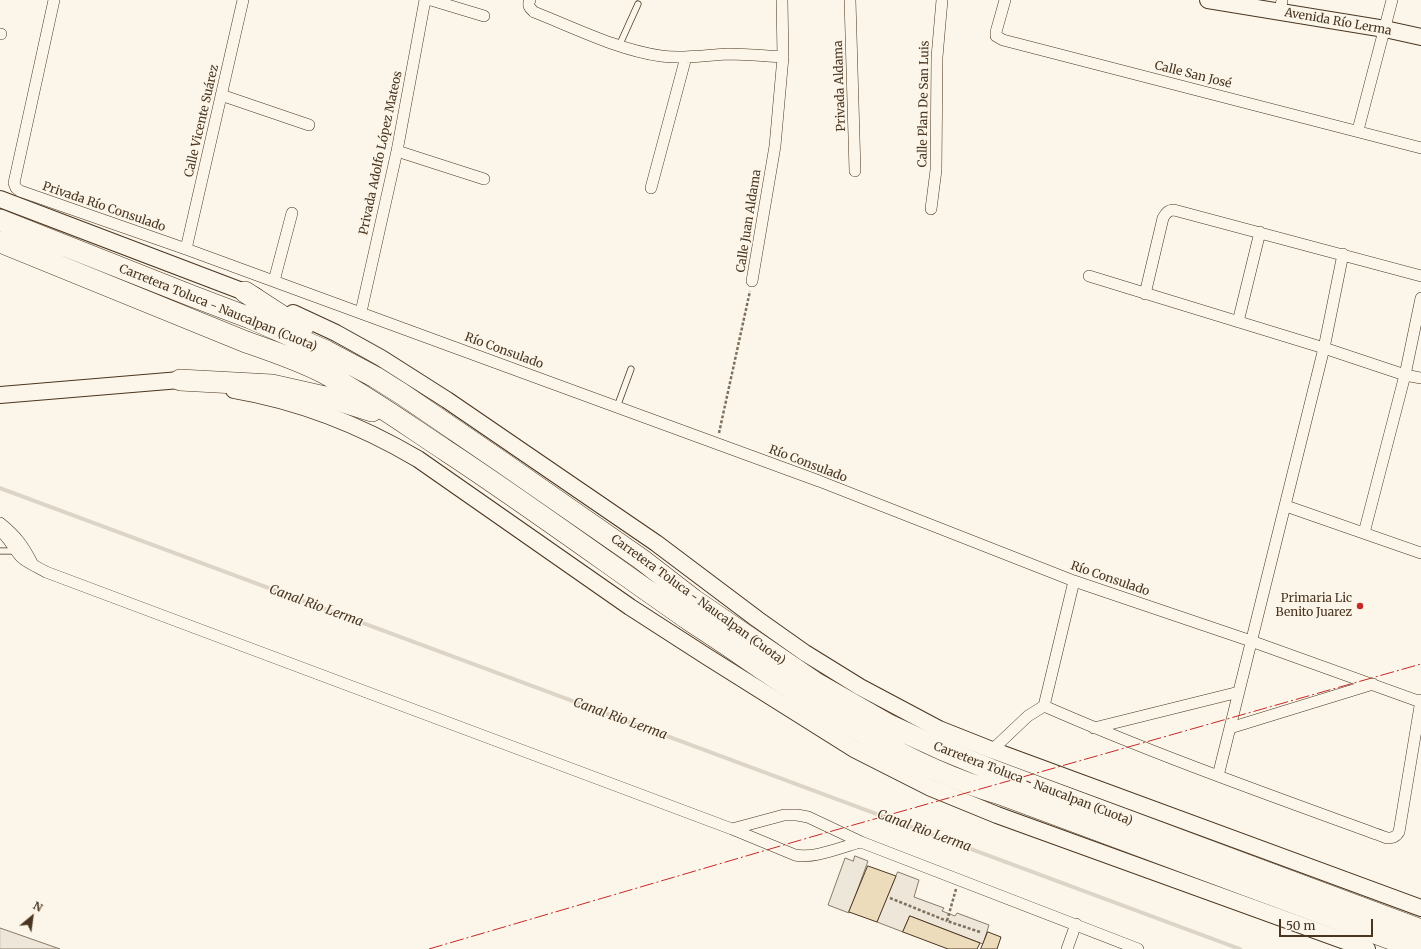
<!DOCTYPE html>
<html>
<head>
<meta charset="utf-8">
<style>
	body { margin:0 }
	#map { position:relative; width:1421px; height:949px; overflow:hidden; background:#fbf6e9; font-family:Merriweather,serif }
	canvas { display:block }
	.north { position:absolute; left:12px; top:897px; width:40px; height:40px; -webkit-text-stroke:3px #fbf6e9; paint-order:stroke; rotate:29deg; font-size:11px; font-weight:700; line-height:16px; text-align:center; color:#4a3520 }
	.north::after { content:''; display:block; margin:auto; width:14px; height:18px; background:#4a3520; clip-path:polygon(50% 0,100% 100%,50% 72%,0 100%) }
	.scale { position:absolute; left:1279px; top:919px; width:94px; height:18px; box-sizing:border-box; border:2px solid #4a3520; border-top:0; padding-left:5px; font-size:12px; line-height:14px; white-space:nowrap; color:#4a3520; -webkit-text-stroke:3px #fbf6e9; paint-order:stroke }
</style>
</head>
<body>
<div id="map">
<canvas width="1421" height="949"></canvas>
<div class="north">N</div>
<div class="scale">50 m</div>
</div>
<script>
const ctx = document.querySelector('canvas').getContext('2d');
ctx.lineJoin = 'round';
function fill(path, color) { ctx.fillStyle = color; ctx.fill(path, 'evenodd'); }
function strokePath(path, color, width, dash) { ctx.strokeStyle = color; ctx.lineWidth = width; ctx.lineCap = dash ? 'butt' : 'round'; ctx.setLineDash(dash || []); ctx.stroke(path); }
function label(font, color, halo, rows, align = 'center') {
  ctx.font = font + ' Merriweather,serif'; ctx.lineWidth = 3; ctx.setLineDash([]); ctx.textBaseline = 'middle'; ctx.strokeStyle = halo; ctx.fillStyle = color; for (const [text, x, y, turn = 0] of rows) {
    ctx.save(); ctx.translate(x, y); ctx.rotate((+turn || 0) * Math.PI / 180); ctx.textAlign = isNaN(turn) ? turn : align; if (halo) ctx.strokeText(text, 0, 0); ctx.fillText(text, 0, 0); ctx.restore();
  }
}
const green = new Path2D(`
	M898,872L919,880L914,897L944,908L942,911L955,916L957,913L989,925L983,944L910,916L903,932L877,922Z
	M0,928L60,949H0Z`);
const parking = new Path2D(`
	M855,856L868,861L849,913L828,905L845,858L853,861Z`);
const stream = new Path2D(`
	M0,488L1240,949`);
const building = new Path2D(`
	M868,866L896,876L877,922L849,912Z
	M910,916L980,943L977,949H948L903,932Z
	M988,932L1001,937L997,949H981Z`);
const path = new Path2D(`
	M719,433L750,291
	M956,889L947,921L980,932
	M890,898L947,921`);
const lane = new Path2D(`
	M619,46L638,4
	M617,407L631,369
	M0,551H16`);
const street = new Path2D(`
	M54,0L14,183L16,188L20,191L186,249L617,407L819,481L1074,581L1251,641L1421,702
	M431,0L484,16
	M530,0C527,6 530,8 534,12C575,28 618,50 661,56C683,59 706,55 728,54C746,54 765,56 783,57
	M850,0L855,171
	M1005,0L996,32V36L1003,40L1421,148
	M1280,12L1282,0
	M0,34H1
	M221,95L309,125
	M1358,130L1392,0
	M397,151L484,179
	M651,188L686,57
	M931,209L936,170L937,57L942,0
	M186,249L243,0
	M1089,276L1324,348L1405,375L1421,378
	M274,281L292,213
	M752,281L775,146L783,57L782,0
	M1145,294L1163,218C1166,213 1168,210 1174,210L1421,276
	M361,312L397,151L425,0
	M1238,322L1260,232
	M1286,506L1421,553
	M0,523C16,536 23,545 32,563
	M0,531C10,538 13,549 21,557C26,562 39,568 46,572L732,829L795,855C815,859 841,847 861,842
	M1364,533L1405,375L1421,298
	M1044,706C1156,755 1272,796 1387,838C1393,838 1396,837 1399,832L1421,700
	M1094,728L1239,692
	M1230,728L1373,684
	M992,750L1028,716L1044,706L1074,581
	M1218,776L1324,348L1343,254
	M732,829L784,815H797L808,817L861,842L1138,949
	M1067,949L1076,924`);
const secondary = new Path2D(`
	M1208,0L1385,29L1421,37
	M0,199L255,296
	M293,313L336,333L381,358L447,400L656,543L757,619L805,653L860,687L939,729L992,750L1421,908
	M234,390C299,401 362,426 418,459L630,607L706,656L854,749L931,788L997,815L1367,949
	M0,395L180,380L192,382`);
const highway = new Path2D(`
	M0,220L192,296L250,318L326,351L375,377L402,394L503,463L641,559L694,600L814,682L889,725L941,749L992,770L1421,930
	M0,242L246,342C272,351 299,360 324,373C367,396 407,425 448,452C530,506 610,565 692,622C709,633 726,644 743,656C823,711 906,766 1000,794L1418,949
	M245,292L285,318L303,327
	M180,380L272,385L334,399L372,411`);
const power = new Path2D(`
	M429,949L811,837L1421,664`);
const markers = [
	[1360,606,4,"#c62828"]
];
const streetNames = [
	["Avenida Río Lerma",1338,22,10],
	["Calle San José",1193,75,14],
	["Privada Aldama",840,86,-92],
	["Calle Plan De San Luis",924,104,-89],
	["Calle Vicente Suárez",202,121,-77],
	["Privada Adolfo López Mateos",381,153,-78],
	["Privada Río Consulado",104,207,19],
	["Calle Juan Aldama",749,221,-81],
	["Carretera Toluca - Naucalpan (Cuota)",218,308,22],
	["Río Consulado",504,351,20],
	["Río Consulado",808,464,21],
	["Río Consulado",1110,579,19],
	["Carretera Toluca - Naucalpan (Cuota)",698,600,36],
	["Carretera Toluca - Naucalpan (Cuota)",1033,784,21]
];
const poiNames = [
	["Primaria Lic",1352,599],
	["Benito Juarez",1352,613]
];
const waterNames = [
	["Canal Rio Lerma",316,606,20],
	["Canal Rio Lerma",620,719,20],
	["Canal Rio Lerma",924,831,20]
];
fill(green, '#ede6d9');
strokePath(green, '#887966', 1);
fill(parking, '#ede7d9');
strokePath(parking, '#887966', 1);
strokePath(stream, '#dcd4c6', 4);
fill(building, '#ecdcbc');
strokePath(building, '#4a3520', 1);
strokePath(lane, '#4a3520', 7);
strokePath(street, '#4a3520', 12);
strokePath(secondary, '#4a3520', 18);
strokePath(highway, '#4a3520', 22);
strokePath(path, '#7f6f5c', 2.5, [3, 2]);
strokePath(lane, '#fbf6e9', 5.5);
strokePath(street, '#fbf6e9', 11);
strokePath(secondary, '#fbf6e9', 16);
strokePath(highway, '#fbf6e9', 21);
strokePath(power, '#c62828', 1, [14, 3, 2, 3]);
for (const [x, y, r, color] of markers) { const dot = new Path2D(); dot.arc(x, y, r, 0, 2 * Math.PI); ctx.fillStyle = color; ctx.fill(dot); strokePath(dot, '#fbf6e9', 1.5); }
label('12px', '#4a3520', '#fbf6e9', streetNames);
label('12px', '#4a3520', '#fbf6e9', poiNames, 'right');
label('italic 13px', '#4a3520', '#fbf6e9', waterNames);
</script>
</body>
</html>
